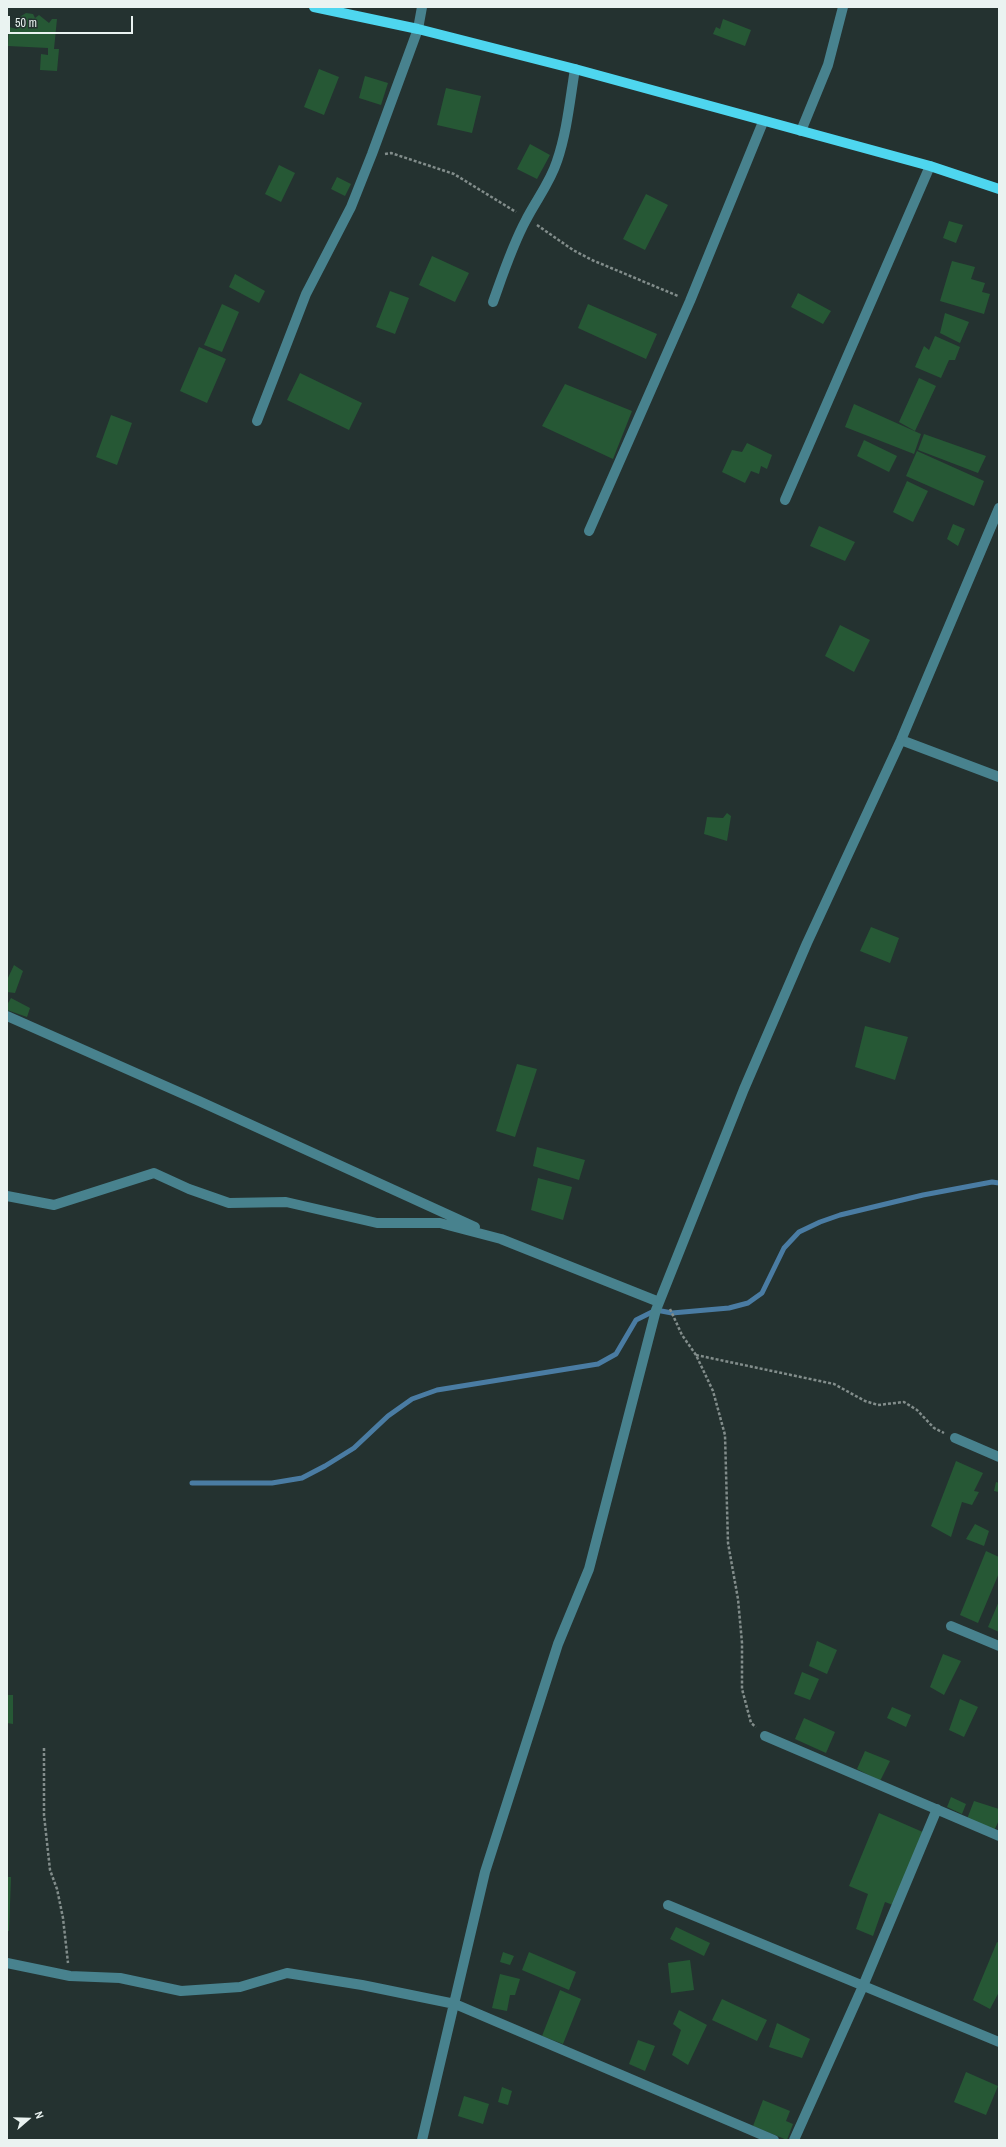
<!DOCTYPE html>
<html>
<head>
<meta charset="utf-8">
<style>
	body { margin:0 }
	#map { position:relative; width:1006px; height:2147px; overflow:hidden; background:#243230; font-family:"Archivo Narrow",sans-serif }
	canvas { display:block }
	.frame { position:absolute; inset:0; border:8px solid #eaf3f1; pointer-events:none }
	.north { position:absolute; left:8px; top:2099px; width:40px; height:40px; -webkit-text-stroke:3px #243230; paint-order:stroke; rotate:70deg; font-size:11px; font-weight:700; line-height:16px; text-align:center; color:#eaf3f1 }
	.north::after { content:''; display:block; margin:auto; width:14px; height:18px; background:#eaf3f1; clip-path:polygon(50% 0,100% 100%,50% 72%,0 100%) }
	.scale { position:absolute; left:8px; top:16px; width:125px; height:18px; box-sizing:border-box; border:2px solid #eaf3f1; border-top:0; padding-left:5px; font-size:12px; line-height:14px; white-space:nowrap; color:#eaf3f1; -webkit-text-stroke:3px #243230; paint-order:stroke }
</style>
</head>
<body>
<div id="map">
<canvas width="1006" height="2147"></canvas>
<div class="frame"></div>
<div class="north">N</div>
<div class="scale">50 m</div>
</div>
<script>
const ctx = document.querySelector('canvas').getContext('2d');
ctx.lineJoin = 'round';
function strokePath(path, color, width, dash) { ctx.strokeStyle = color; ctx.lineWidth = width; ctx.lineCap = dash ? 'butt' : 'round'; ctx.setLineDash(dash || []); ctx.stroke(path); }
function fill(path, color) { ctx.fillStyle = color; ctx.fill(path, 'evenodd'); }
const stream = new Path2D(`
	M192,1483H272L302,1478L325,1466L354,1448L388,1416L412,1399L437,1390L598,1364L616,1354L636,1320L656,1310L672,1313L729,1308L748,1303L762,1293L784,1248L799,1232L820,1222L840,1215L923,1195L992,1182L999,1183`);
const building = new Path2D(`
	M26,13L33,14L35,18L39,15L49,23L52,19H57L54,49H59L57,71L40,70L41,54L48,55V48L8,46L9,27L17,29L18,18Z
	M723,19L751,30L745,46L713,34L716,27L720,29Z
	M319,69L339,77L324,115L304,107Z
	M365,76L388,83L381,105L359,98Z
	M446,88L481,96L472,133L437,125Z
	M530,144L550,155L537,179L517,169Z
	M279,165L295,173L281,202L265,194Z
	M337,177L351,184L345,196L331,189Z
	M646,194L668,205L645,250L623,239Z
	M949,221L963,225L956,243L943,238Z
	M432,256L469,273L455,302L419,285Z
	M952,261L975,267L971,279L985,283L982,292L990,294L984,314L940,301Z
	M235,274L265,291L259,303L229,287Z
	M390,291L409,298L395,334L376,327Z
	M798,293L831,311L823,324L791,307Z
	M222,304L239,312L222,352L204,345Z
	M588,304L657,334L646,359L578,328Z
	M945,313L969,322L960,343L940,333Z
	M935,336L960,347L955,360H949L941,378L915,367L924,346L929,350Z
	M199,347L226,359L207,403L180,391Z
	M300,373L362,403L349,430L287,400Z
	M919,378L936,386L915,431L899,422Z
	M565,384L632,411L613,459L542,426Z
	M854,404L921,434L914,454L845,427Z
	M111,415L132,423L117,465L96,457Z
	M924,434L986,456L978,473L918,450Z
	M864,440L897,456L889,472L857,456Z
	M747,443L772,455L767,469L761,466L759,474L751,471L745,483L722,472L732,450L742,452Z
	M917,451L984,481L974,506L906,476Z
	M907,481L928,491L913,522L893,512Z
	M953,524L965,529L958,546L947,539Z
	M819,526L855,542L845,561L810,546Z
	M840,625L870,640L854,672L825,656Z
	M727,813L731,816L727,841L704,834L707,817L723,818Z
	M871,927L899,938L890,963L860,951Z
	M14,965L23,971L15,993L7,992V980Z
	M11,998L30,1008L27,1017L7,1010V1005Z
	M865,1026L908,1037L895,1080L855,1067Z
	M517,1064L537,1069L515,1137L496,1131Z
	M537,1147L585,1160L579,1180L533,1166Z
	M538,1178L572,1187L563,1220L531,1210Z
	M956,1461L983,1473L974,1491L979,1492L972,1505L962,1502L951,1537L931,1526Z
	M996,1482L999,1483V1492L994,1491Z
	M975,1524L989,1531L984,1546L966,1539Z
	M986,1551L999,1557V1573L978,1623L960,1615Z
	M999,1601V1632L988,1627Z
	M817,1641L837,1650L827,1674L809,1666Z
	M943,1654L961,1661L944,1695L930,1687Z
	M802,1672L819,1679L810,1700L794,1694Z
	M7,1695H13V1724L7,1723Z
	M960,1699L978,1707L964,1737L949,1730Z
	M892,1707L911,1715L906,1727L887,1718Z
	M804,1718L835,1732L826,1753L795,1739Z
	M865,1751L890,1761L880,1781L857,1769Z
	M951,1797L966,1804L962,1814L947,1807Z
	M974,1801L999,1809V1820L994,1831L967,1819Z
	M879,1813L925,1833L893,1905L885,1902L873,1936L856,1929L868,1894L849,1886Z
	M7,1877H11L9,1931H7Z
	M676,1927L710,1943L704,1956L670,1939Z
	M997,1942L999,1943V1992L990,2009L973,2000Z
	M503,1952L514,1956L510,1965L500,1962Z
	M529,1952L576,1972L569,1990L522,1970Z
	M690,1960L694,1990L671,1993L668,1963Z
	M500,1974L520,1979L515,1995H510L507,2011L492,2008Z
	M560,1990L581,1999L563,2044L542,2036Z
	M722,1999L767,2020L757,2041L712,2020Z
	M679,2010L707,2025L688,2065L672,2055L681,2030L673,2024Z
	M777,2023L810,2039L802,2058L769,2047Z
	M638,2040L655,2046L645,2071L629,2064Z
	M966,2072L998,2086L986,2115L954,2102Z
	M502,2087L512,2091L508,2105L498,2102Z
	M464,2096L489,2104L483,2124L458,2116Z
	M763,2100L790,2111L786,2121L793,2124L787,2140L753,2126Z`);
const path = new Path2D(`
	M385,154L391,153L454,174L516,212
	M537,225L573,250L592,260L678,296
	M670,1309L682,1335L696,1355L713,1391L725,1435L728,1543L738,1599L742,1643V1689L751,1723L756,1727
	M696,1355L834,1384L865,1401L878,1405L904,1402L917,1410L934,1428L944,1433
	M44,1748V1815L50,1870L57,1889L63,1918L68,1963`);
const minor = new Path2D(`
	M801,131L828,65L843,7
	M493,302C503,274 512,246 526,220C536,200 550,183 557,161C567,132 570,99 575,69
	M257,421L306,294L351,207L372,154L418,29L422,7
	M785,500L930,166
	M589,531L690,301L763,122
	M901,740L999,777
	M7,1016L199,1101L475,1227
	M7,1196L54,1205L154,1173L189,1189L229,1203L286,1202L377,1223H440L501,1239L659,1302
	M955,1438L999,1457
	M951,1626L999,1646
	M765,1736L999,1836
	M668,1905L999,2042
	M7,1963L70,1976L120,1978L181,1991L240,1987L287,1973L362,1985L455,2004L774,2140
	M422,2140L485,1872L558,1644L589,1569L656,1310L744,1089L807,943L901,740L999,508
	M794,2140L863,1986L937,1809`);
const major = new Path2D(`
	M314,7L418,29L575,69L930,166L999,189`);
strokePath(stream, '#4a7ca3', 5);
fill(building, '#265835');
strokePath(path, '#828d8b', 2.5, [3, 2]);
strokePath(minor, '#48828e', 10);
strokePath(major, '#4ed6ef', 10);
</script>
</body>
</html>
